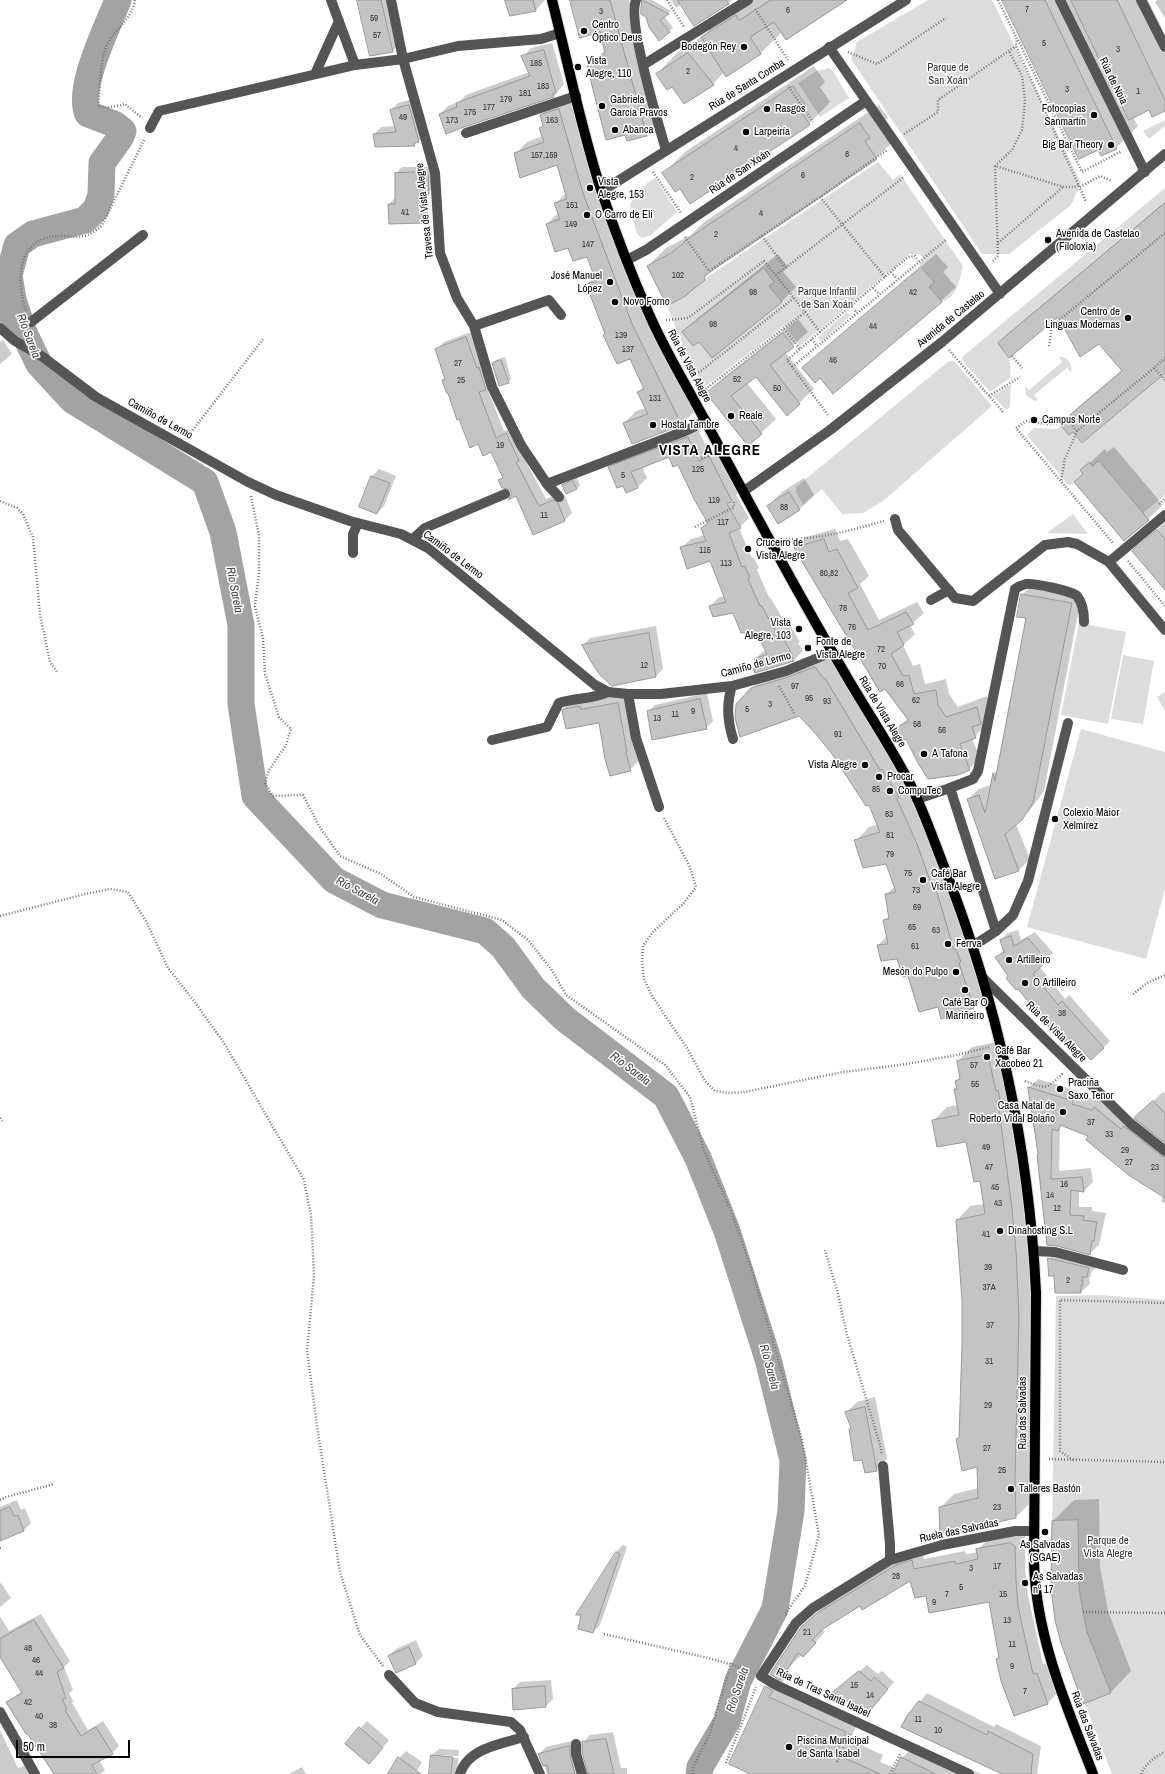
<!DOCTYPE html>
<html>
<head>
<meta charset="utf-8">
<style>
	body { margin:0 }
	#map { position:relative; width:1165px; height:1774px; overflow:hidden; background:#fff; font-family:"Archivo Narrow",sans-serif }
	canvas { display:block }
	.scale { position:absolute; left:16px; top:1740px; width:114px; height:18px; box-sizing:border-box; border:2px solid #000; border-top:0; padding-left:5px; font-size:12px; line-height:14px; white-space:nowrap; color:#000; -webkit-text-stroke:3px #fff; paint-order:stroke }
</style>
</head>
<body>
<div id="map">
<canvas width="1165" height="1774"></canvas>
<div class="scale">50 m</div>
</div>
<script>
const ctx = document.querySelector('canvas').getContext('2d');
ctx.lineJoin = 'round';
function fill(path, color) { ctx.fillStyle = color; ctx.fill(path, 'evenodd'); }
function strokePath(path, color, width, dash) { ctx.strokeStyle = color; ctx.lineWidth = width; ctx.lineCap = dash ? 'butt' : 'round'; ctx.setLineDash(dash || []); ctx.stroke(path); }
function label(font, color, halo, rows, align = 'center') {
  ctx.font = font + ' "Archivo Narrow",sans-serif'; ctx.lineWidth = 3; ctx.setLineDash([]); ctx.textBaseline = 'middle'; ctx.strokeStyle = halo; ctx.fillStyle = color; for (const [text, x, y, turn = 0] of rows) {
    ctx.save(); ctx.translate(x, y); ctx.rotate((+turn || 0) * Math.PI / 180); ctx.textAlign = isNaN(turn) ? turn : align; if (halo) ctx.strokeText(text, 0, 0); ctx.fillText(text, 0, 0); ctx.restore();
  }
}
const green = new Path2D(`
	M928,0H992L1081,183L1071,205L1009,254H982L851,59L857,42Z
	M829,68L833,71L849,98L820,117L798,83L817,71Z
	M1165,120V126L1149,139L1143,131Z
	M878,162L893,180L900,174L963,266C959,281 958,296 942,302L929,287L934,282L919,264L924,259L919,254H910L800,346L784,326L703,388L687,355L667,306L686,297V295L709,276Z
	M655,178L677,212L651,235L642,238L637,234L630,206C633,194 645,184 655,178Z
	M1165,188V203L999,344C1009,357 1012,361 1010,378L990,392L963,361L962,357Z
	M847,312L850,316L821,341L818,337Z
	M1059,357C1067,356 1073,364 1071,372L1067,368L1034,395L1038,400L1034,401L1026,395L1025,386L1029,390L1062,362Z
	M949,361L955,362L992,406L883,501L863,513L842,514L822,489L803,505L796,492V487Z
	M1165,373V495L1143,513L1099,461L1092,466L1090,463L1083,474L1069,486L1027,435L1034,428L1057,429L1061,426L1069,435L1073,432L1082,443Z
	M1011,384L1010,407L1006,410L993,396Z
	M1073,514L1088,534L1047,533Z
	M1079,623L1126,632L1108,724L1061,715Z
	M1123,655L1154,661L1143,724L1111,719Z
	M1165,692V711L1157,697Z
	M1081,729L1165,752V889L1146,959L1027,927Z
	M1099,1295L1165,1300V1774H1112L1085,1704L1082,1701L1061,1643L1055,1620L1051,1588L1056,1296Z`);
const shadow = new Path2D(`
	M358,0H390L400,44L393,51L371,55Z
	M506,0H545L536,10Z
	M572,0H629L662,120L647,135L628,140L588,67L605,50L600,31Z
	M643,0H652L671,11L664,16L673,28L659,39L646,16L642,13Z
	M671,0H732L728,4H682L676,8Z
	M749,0H846L782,32L760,54L724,72L713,84L673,85L657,74L678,52L703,36L724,16Z
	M1003,0H1148L1165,35V110L1149,109L1133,117L1138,126L1116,148L1098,149Z
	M1157,0H1165V18L1155,2Z
	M552,43L564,84L554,96L464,126L440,114L448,106L459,102L466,95L529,72L523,57L531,48Z
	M814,66L825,82L820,87L830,102L809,124L680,187L664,173L685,152Z
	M416,98L425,134L414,145L374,134L381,127L395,126L391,110L398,103Z
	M570,98L644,312L694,412L682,424L632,443L624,423L636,411L646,408L638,392L644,386L630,358L606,334L587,284L595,276L588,255L568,247L547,224L559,212L556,203L566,193L558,164L515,154L527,142L543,136L540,128L544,125L541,115L553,103Z
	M879,105L888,118L883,123L895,140L876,158L719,264L686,296L648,266L666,248L691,235L704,222Z
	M402,167H434L435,187L427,193L428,215L422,222L389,204L396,197V173Z
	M1165,202V372L1066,422L1064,421L1079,406L1122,370L1099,343L1058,316L1000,343L1014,329Z
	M778,254L788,267L783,272L796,287L781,302L699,340L683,332L698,318Z
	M936,254L948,267L943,272L956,287L941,301L833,392L820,377L803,368L818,354Z
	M798,319L808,332L785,352L814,389L787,414L756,375L747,383L776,419L761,433L708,393L722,379Z
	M474,331L493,382L487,388L504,431L514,427L523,456L546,499L561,493L565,496L572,513L565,520L533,533L516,495L499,481L503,477L492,451L478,443L443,380L446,377L436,350L444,342Z
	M3,340L12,354L0,364V342Z
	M505,357L511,379L508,382L493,363L496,360Z
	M697,428L709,452L718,448L741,491L736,495L749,518L739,528L752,558H754L759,568L757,570L769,597H770L787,626L790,625L800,642L798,643L803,651L794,660L755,672L754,670L759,665L755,659L766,649L757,630L733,612L710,606L719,597L725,596L710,560L681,548L691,539L705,535L702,528L709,522L679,464L670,455L642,466L647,478L638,487L627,492L624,484L610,468L619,458Z
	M1114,447L1163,505L1148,519L1082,470L1105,449L1107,452Z
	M379,469L396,476L384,506L377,513L360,506L372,476Z
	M577,478L580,485L577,488L563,485L567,482Z
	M804,478L814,495L800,509L778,522L768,506L782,492Z
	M1165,522V588L1134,551Z
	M835,529L840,541L848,539L869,576L860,584L879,620L917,602L924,613L910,625L915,634L903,645L913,666L920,664L925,684L946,679L949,694L958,707L987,696L991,712L986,726L972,738L980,758L969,769L907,737L897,728L908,718L795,548L806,537Z
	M1033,584L1082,593L1044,791L1030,810L1016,824L1030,859L1019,870L995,878L968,799L979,789L990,785L991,789L994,773L999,769L1028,617L1022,595Z
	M656,626L663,669L656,676L583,645L590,638Z
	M829,653L912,783L987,994L973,1007L938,1006L909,975L898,958L878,945L887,936L885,920L890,915L886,895L895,886L887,863L856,841L869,827L878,824L870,804L833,753L800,714L751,689L765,675Z
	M707,693L713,721L706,728L648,712L655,705Z
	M628,694L639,760L630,770L600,722L564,709L574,699Z
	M1018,930L1021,940L1035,932L1053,953L1039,966L1065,999L1069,995L1110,1041L1103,1048L1072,1037L1009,976L996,958L1004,950L1001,940L1008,933Z
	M1002,1041L1026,1195L1032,1303L1029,1462L1030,1503L1016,1517L940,1508L954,1494L979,1488L978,1466L957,1439L960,1436L963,1345V1300L957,1220L970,1206L984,1204L981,1180L967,1140L933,1121L947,1107L958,1105L955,1089L957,1087L956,1081L961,1076L958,1061L972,1047Z
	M1038,1079L1081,1092L1080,1095L1101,1101L1131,1121L1163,1092L1165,1094V1203L1161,1202L1163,1196L1089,1136L1062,1125L1060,1127L1059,1171L1091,1168L1093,1182L1084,1191H1079V1207H1092V1211L1106,1213L1099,1245L1090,1253L1057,1245L1039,1154L1029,1087Z
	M1058,1250L1096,1268L1091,1272V1276L1089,1278L1090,1284L1081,1292L1055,1275L1049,1259Z
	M875,1397L887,1459L876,1470L852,1427L846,1413L857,1402Z
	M1099,1499L1100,1566L1108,1611L1131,1671L1110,1693L1083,1703L1053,1521L1074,1500Z
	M17,1500L21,1510L25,1508L31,1523L24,1530L0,1540V1507Z
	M1021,1533L1025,1535V1569L1028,1595L1043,1664L1047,1663L1058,1692L1048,1703L1015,1714L997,1659L1000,1656L990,1601L926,1595L911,1579L861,1605L822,1629L825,1632L813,1645L796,1660L784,1674L786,1676L782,1683L860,1718L850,1740L883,1755L880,1762L897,1769L902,1758L916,1744L981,1774H753L766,1687L777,1676L812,1617L828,1603L907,1555L922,1551L924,1559L965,1551L966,1554L978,1552L977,1550L988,1540Z
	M623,1545L627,1547L600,1625L593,1632L616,1552Z
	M1,1583L11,1598L0,1607V1584Z
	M41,1614L70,1661L64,1667L73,1690L69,1693L73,1701L72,1703L88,1730L103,1721L119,1746L112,1753L99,1760L105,1770L101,1774H56L8,1702L22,1691L0,1655V1616L9,1631Z
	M416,1640L423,1656L416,1663L396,1671L389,1656L396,1649Z
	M867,1665L878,1674L882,1671L894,1682L876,1703L841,1687Z
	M551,1680L553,1699L546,1706L514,1709L513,1689L520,1682Z
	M927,1693L994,1727L996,1724L1041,1746L1037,1774H1004L908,1717Z
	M367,1721L389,1740L376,1756L346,1744Z
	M0,1730L18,1768L26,1765L30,1774H0Z
	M613,1732L621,1768H627V1774H547L539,1754L546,1747L576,1740L585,1772L590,1773L583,1743L590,1735Z
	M439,1749L459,1750L457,1774H430L431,1756ZM437,1755L458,1756V1758L437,1757Z
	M406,1751L422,1762L415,1774H389L399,1758Z
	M302,1767L306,1774H289Z`);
const canal = new Path2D(`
	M0,309L16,329L24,333`);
const river = new Path2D(`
	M118,0C108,26 76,89 88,114L114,124L123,131L120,138L102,163L101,195L96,209L85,220L33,234L17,245L9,275L13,300L24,333L39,364L72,400L205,482L223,532L241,625V704L255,796L334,880L382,905L485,931L503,947L533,988L565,1019L666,1096L698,1158L727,1231L768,1359L793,1460L791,1511L775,1609L738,1681L727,1721L700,1767L699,1774`);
const building = new Path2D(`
	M357,0H381L393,52L370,56Z
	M505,0H533L536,11L510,16Z
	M570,0H610L647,136L627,141L625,135L606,140L587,66L605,53L600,32L580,38Z
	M642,0L669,14L660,20L670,32L659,41L649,27L646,17L641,14Z
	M678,0H726L729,4L694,26Z
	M771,0H847L786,40L774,22L750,37L761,54L726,77L701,37L736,15L739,20Z
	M1002,0H1045L1117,149L1101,156L1098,150L1079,159Z
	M1071,0H1117L1165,100V111L1152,117L1149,110L1129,120Z
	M544,50L556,93L553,94L554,97L464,127L446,134L439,114L457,107L456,103L530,76L521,56Z
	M688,53L714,85L684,104L672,87L667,90L656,74Z
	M793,86L805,104L799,108L810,125L690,204L680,189L675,192L662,173Z
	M409,105L419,142L414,143L415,146L375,147L373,134L396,132L390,110Z
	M559,109L583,193L632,324L682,425L632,444L623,423L648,414L637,392L644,389L630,359L617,364L603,335L605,334L586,284L596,281L587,257L573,261L568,248L555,252L546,224L560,219L554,203L567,199L557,165L520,178L514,153L544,142L539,128L543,126L540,115Z
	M860,123L870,138L865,141L877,159L704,276L705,280L686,295V296L667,306L647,266L671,253L685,242V241Z
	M428,172L429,194H421L422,223L389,224L388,204H395V173Z
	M1165,203V373L1082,443L1073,432L1069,435L1061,426L1065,423L1063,421L1122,371L1099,344L1080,357L1058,317L1009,358L998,343Z
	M921,267L934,282L929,287L942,302L833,394L820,378L815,383L802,368Z
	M764,268L774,282L769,286L782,302L712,358L699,342L693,346L682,332Z
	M783,333L794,347L770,365L800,404L787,416L756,377L731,396L762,434L748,446L706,393Z
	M466,337L477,368L479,367L486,390L479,392L496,438L506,433L519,461L516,462L539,506L553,500L558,503L565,521L533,535L516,496L508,500L511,495V492L509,489L502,488L498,480L503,478L491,452L483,456L478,444L470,448L459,419L457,420L448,393L447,394L442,380L445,379L435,349Z
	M501,360L509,383L499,386L492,363Z
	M688,437L699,461L709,456L732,501L727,504L741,528L729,533L742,567L745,566L750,578L748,579L760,606L761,605L778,635L780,633L791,652L790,653L794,661L755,673L753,669L759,667L754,659L767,654L756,631L741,633L733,613L713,617L709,606L726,602L710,561L687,569L680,547L706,541L701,528L708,523L695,501L678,465L673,467L669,457L631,472L638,488L626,493L623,486L617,488L608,467Z
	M1099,461L1149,520L1124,541L1074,482L1083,474L1080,470L1090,462L1092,466Z
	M371,476L390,483L377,514L359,507Z
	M573,481L577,489L566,494L562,485Z
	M789,492L800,510L778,524L767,506Z
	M1157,530L1165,539V590L1132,551Z
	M824,539L829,552L837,549L858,588L848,593L868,630L906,612L914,624L897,632L904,645L891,654L903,676L909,675L914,694L936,690L938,705L946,717L977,707L981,724L972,727L976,738L960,744L970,770L958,775L928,779L918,763L906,739L903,740L896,728L909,721L885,689L880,692L794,548Z
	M1021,594L1072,603L1033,803L1022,820L1005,834L1019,871L995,879L967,799L979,795L985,813L993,773L995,781L1026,618L1017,617Z
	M649,633L656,677L612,686L600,675L590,660L582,645Z
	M815,667L824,679L825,678L880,770L882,769L899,797L897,799L917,844L931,883L934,882L954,950L956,949L961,962L959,963L974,1008L941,1019L938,1007L919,1012L908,976L903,977L897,959L881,961L877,945L888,944L883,920L889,919L885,894L896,892L886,864L863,868L854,840L880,832L869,805L866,806L832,754L815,733L799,716L740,737L735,718L736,704L751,688L788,677Z
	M700,699L707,729L652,740L647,711Z
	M618,703L627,752L626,753L631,771L610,776L605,759L599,723L566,729L562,711L563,709L580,706L581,709Z
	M1011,936L1014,946L1028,938L1038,950L1047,961L1033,974L1058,1005L1062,1001L1104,1048L1091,1060L1072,1039L1065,1045L1055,1035L1018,989L1016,990L1006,978L1008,976L995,957L1004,952L1000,940Z
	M988,1055L996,1091L998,1090L1002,1108H999L1012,1209L1016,1250L1019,1317L1015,1477L1016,1518L940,1535L939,1507L978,1498L977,1467L962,1471L956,1439L959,1438L962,1345V1300L956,1220L985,1214L980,1181L974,1182L966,1142L937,1147L932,1120L959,1115L954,1089H957L955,1081L960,1079L957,1061Z
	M1028,1087L1073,1101L1072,1104L1092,1110L1094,1107L1121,1129L1124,1126L1161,1156L1165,1157V1198L1130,1176L1086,1140L1088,1136L1060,1125L1058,1131L1052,1129L1051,1179L1082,1177L1084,1192L1071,1190L1070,1215L1084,1216L1083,1220L1097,1222L1094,1241H1092L1090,1255L1057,1246L1047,1245L1037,1155H1038Z
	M1153,1101L1165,1113V1143L1134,1118Z
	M1048,1258L1089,1268L1087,1277H1082L1083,1285H1081V1293H1055L1054,1276H1049Z
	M865,1407L877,1471L865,1473L862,1460L854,1461L849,1429L851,1428L845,1412Z
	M10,1507L14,1516L18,1515L24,1531L0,1541V1511Z
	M1078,1520L1079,1588L1083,1612L1087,1632L1111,1693L1083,1704L1061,1643L1055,1620L1051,1588L1052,1521Z
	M1010,1543L1015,1546L1016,1580L1018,1606L1033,1674L1037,1673L1048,1704L1014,1716L1001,1681L996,1659L999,1658L989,1602L929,1613L926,1596L915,1598L910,1581L862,1610L860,1606L823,1629L812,1640L816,1643L803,1657L798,1653L780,1680L770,1674L801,1627L817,1613L896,1565L912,1560L914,1569L955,1561L956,1564L978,1559L976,1549Z
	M616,1552L620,1554L593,1633L578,1629L581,1615H576Z
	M34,1620L64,1668L57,1672L66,1698L62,1699L67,1709L65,1710L81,1736L96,1727L113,1754L92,1765L97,1774H54L27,1733L26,1734L6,1702L22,1693L0,1657V1639Z
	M409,1647L416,1664L396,1673L388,1656Z
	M859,1671L871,1681L874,1677L888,1689L869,1712L832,1693Z
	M545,1686L546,1707L513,1710L512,1689Z
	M765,1686L773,1691L769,1697L846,1732L836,1754L880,1774H750L729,1764Z
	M919,1701L987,1735L988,1731L1033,1754L1031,1774H1002L901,1727L907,1716Z
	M359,1727L383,1748L369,1764L345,1744Z
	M606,1739L614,1774H588L582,1753V1742Z
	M570,1746V1756L575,1774H549L547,1765L543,1766L538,1754Z
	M431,1755L453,1757L451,1774H429Z
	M398,1757L421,1774H388Z
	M901,1757L936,1774H893Z`);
const path = new Path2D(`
	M135,0C132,20 113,30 106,47C100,62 100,89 98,106L107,108L125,104L142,118
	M667,0L684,27
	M998,0L1017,39L1016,46L1086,202
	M755,9L788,60
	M1018,40L1082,172L1122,151
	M848,52L877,64L946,18
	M789,87L813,122
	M904,134L938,112V100L1016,46
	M995,166L1012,150L1022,130L1025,101L1022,76L1009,51
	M653,172L681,213
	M1080,187L1100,176L1112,181
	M762,236L785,267
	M685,237L709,271L820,197
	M998,243L1063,187
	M993,261L998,256L995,166L1064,187H1074L1079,185
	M891,272L897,279
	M776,275L904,177
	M885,277L820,197L887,150
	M873,288L879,294
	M794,298L805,312
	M851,306L857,313
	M26,310C17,286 16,247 46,238C69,231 81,246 102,225L145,138
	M666,320L688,318L764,261L794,298L693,377
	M784,329L800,349
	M812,339L817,346
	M1049,346L1052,326L1165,233
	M949,350L1004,413
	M1012,356L1022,368
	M1165,358L1154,368L1165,380
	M792,367L947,239
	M703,391L805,312L820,332
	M989,396L1020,377
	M828,415L787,360L908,257L915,256L918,261
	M1077,431L1067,419C1055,428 1040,423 1026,421L1016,428L1113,543
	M189,435L263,339
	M701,458L709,455L710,457
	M1061,480L1065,459L1077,431L1154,368
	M251,496L259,536V573L255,606L263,638L265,674L279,717L291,729L286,745L269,770L265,784L273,796L303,795L319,826L340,856L381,874L414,897L502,920L528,940L551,969L566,995L665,1065L690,1097L704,1151L731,1211L751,1267L802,1440L819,1535L805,1586L785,1614L787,1616
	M0,501L17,508L23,514L33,537L40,615L50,662L58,673
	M1159,504L1165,499
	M695,527L734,507V502
	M783,539C818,540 851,530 884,521
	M1128,561L1165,606
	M779,686L795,715
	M664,818L689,865L696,887L683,904L653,932L643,946L642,960L644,979L652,996L687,1048L705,1081L715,1091L730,1093L744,1092L843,1072L900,1065L957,1055L989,1047
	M0,916L85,894L110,889L128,892L146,921L168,968L194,1001L224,1043L304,1180L311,1215L314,1275L307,1351L318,1433L340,1572L360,1635L383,1666
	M1133,994L1147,983L1165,975
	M1025,1081C1047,1089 1046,1090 1063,1073
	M0,1118L2,1121
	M825,1250L838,1294L847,1335L881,1448L882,1455
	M1049,1459L1165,1462
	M1073,1460L1060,1451V1300L1165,1303
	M0,1500L6,1497L54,1484
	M0,1548L3,1547
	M1083,1612L1165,1613
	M604,1634L708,1658L751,1670
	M837,1762L850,1733
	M726,1763L756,1687
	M693,1774V1768L710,1733L731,1663
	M890,1774L900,1754
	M1141,1774C1146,1763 1155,1757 1165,1752`);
const minor = new Path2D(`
	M331,0L355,65
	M391,0L403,59L435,173L440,253L457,298L474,326L492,387L521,445L547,484L685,431L706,421
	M636,0C627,21 658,123 666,150
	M1060,0L1145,172
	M1141,0L1165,47
	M829,47L1000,294
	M643,65L748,0
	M315,74L339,21
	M150,128L159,111L355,65L403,59L458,46L541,39L560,33
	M466,133L576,96
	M602,191L906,0
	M627,260L646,250L866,101
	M31,322L143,235
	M474,326L549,300L561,315
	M0,328L15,341L43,357L96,397L248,482L276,495L350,521L401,534L428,548L595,685L608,692L628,694H661L732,686L786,671L832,652
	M547,484L559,497
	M744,491L830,430L942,342L1165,154
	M895,519L898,530L955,598L973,601L1045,545L1068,542L1077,544L1109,562L1165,630
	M413,539L425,528L505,494
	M353,553V534L358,523
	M1109,562L1165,515
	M931,600L949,590
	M732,686C726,704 727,720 733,739
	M628,694L636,738L659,807
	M492,740L547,727L559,703C575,698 593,699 608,692
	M917,799L950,788
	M996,931L1013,915L1028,881L1068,723
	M973,946L996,931L950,788L973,779L978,771L1015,589C1019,586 1022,585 1026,584C1034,583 1072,591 1077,596C1083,603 1084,613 1084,622
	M983,978L1131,1124L1165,1151
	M1034,1251L1055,1252L1123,1270
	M883,1466L890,1544V1560
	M389,1675L415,1703L438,1712L511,1722L520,1730L540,1774
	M0,1712L35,1774
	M576,1744V1754L582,1774
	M460,1774C468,1748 501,1744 524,1737
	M969,1774L776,1685L761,1676L796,1623L813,1608L890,1560L942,1545L1015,1531H1034`);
const major = new Path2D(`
	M552,0C568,63 581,128 601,190C615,232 631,274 649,314C666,353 688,388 708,426C751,506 794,587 840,665C862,704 887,740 908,780C922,806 932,836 943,864C997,1001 1029,1145 1036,1293L1034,1562C1036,1637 1066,1705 1093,1774`);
const markers = [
	[584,31,4,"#000"],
	[744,47,4,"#000"],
	[578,67,4,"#000"],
	[602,106,4,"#000"],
	[767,109,4,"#000"],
	[1094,115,4,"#000"],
	[615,130,4,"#000"],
	[746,132,4,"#000"],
	[1111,145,4,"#000"],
	[590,188,4,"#000"],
	[587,215,4,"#000"],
	[1048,240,4,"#000"],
	[610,282,4,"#000"],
	[615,302,4,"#000"],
	[1128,318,4,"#000"],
	[731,416,4,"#000"],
	[1034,420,4,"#000"],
	[653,425,4,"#000"],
	[748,549,4,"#000"],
	[799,629,4,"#000"],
	[808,648,4,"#000"],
	[924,754,4,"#000"],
	[865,765,4,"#000"],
	[879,777,4,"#000"],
	[890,791,4,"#000"],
	[1055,819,4,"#000"],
	[923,880,4,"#000"],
	[948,944,4,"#000"],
	[1009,960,4,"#000"],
	[956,972,4,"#000"],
	[1025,983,4,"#000"],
	[965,990,4,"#000"],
	[987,1057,4,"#000"],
	[1060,1089,4,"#000"],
	[1063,1112,4,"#000"],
	[1000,1231,4,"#000"],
	[1011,1489,4,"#000"],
	[1045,1532,4,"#000"],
	[1025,1583,4,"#000"],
	[789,1747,4,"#000"]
];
const numberNames = [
	["7",1027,10],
	["6",788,11],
	["3",601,12],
	["59",374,19],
	["57",377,36],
	["5",1044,44],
	["3",1118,50],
	["185",536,64],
	["2",688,72],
	["183",543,87],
	["3",1067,90],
	["1",1138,92],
	["181",525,94],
	["179",506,100],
	["177",489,108],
	["175",470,113],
	["49",403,118],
	["173",452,121],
	["163",552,121],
	["4",736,149],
	["8",847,155],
	["157,159",544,156],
	["6",803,176],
	["2",692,178],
	["151",572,206],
	["41",405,213],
	["4",761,214],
	["149",571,225],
	["2",716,235],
	["147",588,245],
	["102",678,276],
	["98",753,293],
	["42",913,293],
	["98",713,325],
	["44",873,327],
	["139",621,336],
	["137",628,350],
	["46",833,361],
	["27",458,364],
	["52",737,380],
	["25",461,381],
	["50",777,389],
	["131",655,399],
	["19",500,446],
	["125",698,470],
	["5",623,476],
	["119",714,501],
	["88",784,508],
	["11",544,516],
	["117",723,523],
	["115",705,551],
	["113",726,564],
	["80,82",829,574],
	["78",843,609],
	["76",852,628],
	["72",881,650],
	["12",644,666],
	["70",882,667],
	["66",900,685],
	["97",795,687],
	["95",809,699],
	["62",916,701],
	["93",827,702],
	["3",770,705],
	["5",747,710],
	["9",693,712],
	["11",675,715],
	["13",657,719],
	["58",917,725],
	["56",942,731],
	["91",838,735],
	["85",876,790],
	["83",889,815],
	["81",890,836],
	["79",890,855],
	["75",908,874],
	["73",916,891],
	["69",917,908],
	["65",912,928],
	["63",936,931],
	["61",915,947],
	["38",1062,1014],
	["57",974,1066],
	["55",975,1085],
	["37",1091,1123],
	["33",1109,1135],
	["49",986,1148],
	["29",1125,1151],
	["27",1129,1163],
	["47",989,1168],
	["23",1155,1168],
	["16",1064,1185],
	["45",995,1188],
	["14",1050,1196],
	["43",998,1204],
	["12",1057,1209],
	["41",986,1235],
	["39",988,1268],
	["2",1068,1281],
	["37A",989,1288],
	["37",990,1326],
	["31",989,1362],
	["29",988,1406],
	["27",987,1449],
	["25",1002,1471],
	["23",997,1508],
	["17",997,1567],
	["3",971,1569],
	["28",896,1577],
	["5",961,1588],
	["7",947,1595],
	["15",1003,1595],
	["9",934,1603],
	["13",1007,1621],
	["21",807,1633],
	["11",1012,1645],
	["48",28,1649],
	["46",36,1661],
	["9",1012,1667],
	["44",39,1674],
	["15",854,1686],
	["7",1025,1692],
	["14",870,1696],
	["42",28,1703],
	["40",39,1717],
	["11",918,1720],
	["38",53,1726],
	["10",938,1731]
];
const poiNames = [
	["Centro",592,25],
	["Óptico Deus",592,38],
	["Bodegón Rey",736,47,"right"],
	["Vista",586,61],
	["Alegre, 110",586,74],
	["Gabriela",610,100],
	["García Pravos",610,113],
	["Rasgos",775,109],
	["Fotocopias",1086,109,"right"],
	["Sanmartín",1086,122,"right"],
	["Abanca",623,130],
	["Larpeiría",754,132],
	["Big Bar Theory",1103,145,"right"],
	["Vista",598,182],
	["Alegre, 153",598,195],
	["O Carro de Eli",595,215],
	["Avenida de Castelao",1056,234],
	["(Filoloxía)",1056,247],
	["José Manuel",602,276,"right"],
	["López",602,289,"right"],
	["Novo Forno",623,302],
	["Centro de",1120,312,"right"],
	["Linguas Modernas",1120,325,"right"],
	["Reale",739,416],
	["Campus Norte",1042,420],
	["Hostal Tambre",661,425],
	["Cruceiro de",756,543],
	["Vista Alegre",756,556],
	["Vista",791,623,"right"],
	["Alegre, 103",791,636,"right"],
	["Fonte de",816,642],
	["Vista Alegre",816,655],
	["A Tafona",932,754],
	["Vista Alegre",857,765,"right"],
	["Procar",887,777],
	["CompuTec",898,791],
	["Colexio Maior",1063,813],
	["Xelmírez",1063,826],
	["Café Bar",931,874],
	["Vista Alegre",931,887],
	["Ferrva",956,944],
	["Artilleiro",1017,960],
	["Mesón do Pulpo",948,972,"right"],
	["O Artilleiro",1033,983],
	["Café Bar O",965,1003,"center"],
	["Mariñeiro",965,1016,"center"],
	["Café Bar",995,1051],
	["Xacobeo 21",995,1064],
	["Praciña",1068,1083],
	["Saxo Tenor",1068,1096],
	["Casa Natal de",1055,1106,"right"],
	["Roberto Vidal Bolaño",1055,1119,"right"],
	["Dinahosting S.L",1008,1231],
	["Talleres Bastón",1019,1489],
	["As Salvadas",1045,1545,"center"],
	["(SGAE)",1045,1558,"center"],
	["As Salvadas",1033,1577],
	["nº 17",1033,1590],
	["Piscina Municipal",797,1741],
	["de Santa Isabel",797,1754]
];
const parkNames = [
	["Parque de",948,68],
	["San Xoán",948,81],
	["Parque Infantil",827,292],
	["de San Xoán",827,305],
	["Parque de",1108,1541],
	["Vista Alegre",1108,1554]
];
const streetNames = [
	["Rúa de Noia",1113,81,64],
	["Rúa de Santa Comba",747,85,-32],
	["Rúa de San Xoán",740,172,-34],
	["Travesa de Vista Alegre",425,211,-96],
	["Avenida de Castelao",951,319,-39],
	["Rúa de Vista Alegre",689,366,62],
	["Camiño de Lermo",160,419,29],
	["Camiño de Lermo",453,555,37],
	["Camiño de Lermo",756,665,-15],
	["Rúa de Vista Alegre",882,712,59],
	["Rúa de Vista Alegre",1056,1032,45],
	["Rúa das Salvadas",1023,1413,-90],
	["Ruela das Salvadas",959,1531,-12],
	["Rúa de Tras Santa Isabel",823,1693,25],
	["Rúa das Salvadas",1087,1726,69]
];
const waterNames = [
	["Río Sarela",28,336,69],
	["Río Sarela",234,590,79],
	["Río Sarela",357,891,28],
	["Río Sarela",630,1069,37],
	["Río Sarela",769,1367,75],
	["Río Sarela",738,1690,-71]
];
const districtNames = [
	["VISTA ALEGRE",710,451]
];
fill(green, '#dcdcdc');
fill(shadow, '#0003');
strokePath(canal, '#a3a3a3', 16);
strokePath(river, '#a3a3a3', 27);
fill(building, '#c4c4c4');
strokePath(building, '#999', 1);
strokePath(major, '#dbdbdb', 12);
strokePath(path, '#777', 2.5, [1, 2]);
strokePath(minor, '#555', 10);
strokePath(major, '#000', 10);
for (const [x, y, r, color] of markers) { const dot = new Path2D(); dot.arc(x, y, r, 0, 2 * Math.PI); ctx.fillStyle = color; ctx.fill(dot); strokePath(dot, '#fff', 1.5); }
label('9px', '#313131', null, numberNames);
label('11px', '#000', '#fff', poiNames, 'left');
label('11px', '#333', '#fff', parkNames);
label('11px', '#000', '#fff', streetNames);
label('italic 12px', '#444', '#fff', waterNames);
ctx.letterSpacing = '1px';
label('bold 15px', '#000', '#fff', districtNames);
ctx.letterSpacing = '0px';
</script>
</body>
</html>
